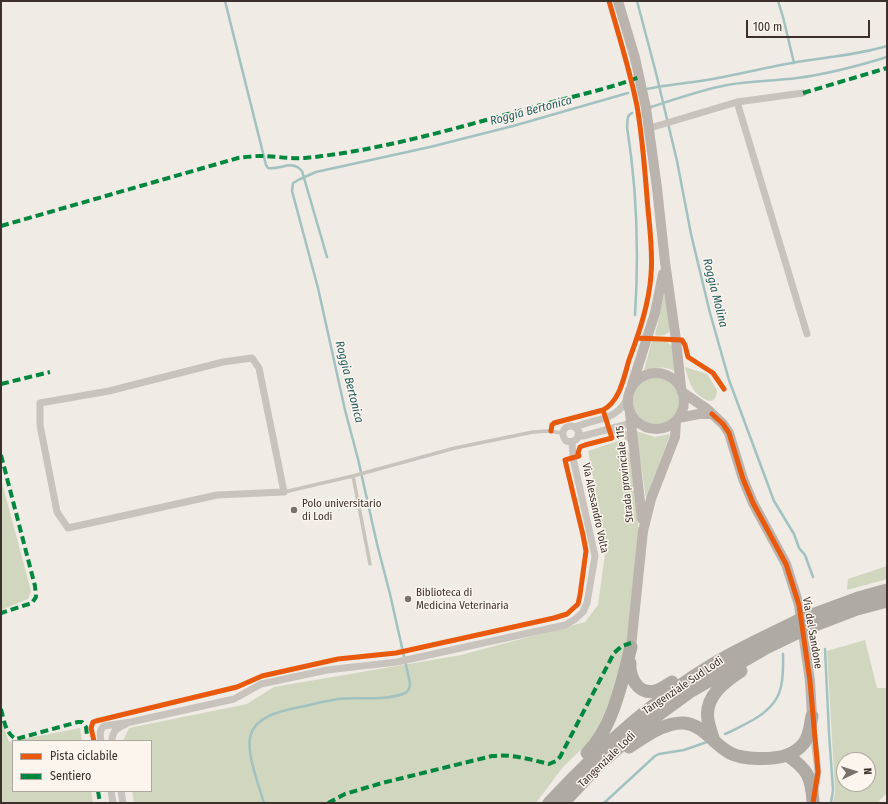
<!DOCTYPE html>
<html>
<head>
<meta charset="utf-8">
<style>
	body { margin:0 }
	#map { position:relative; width:888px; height:804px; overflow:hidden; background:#f0ebe5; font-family:"Fira Sans Condensed",sans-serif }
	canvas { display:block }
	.frame { position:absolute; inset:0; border:2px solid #3b302b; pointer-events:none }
	.legend { position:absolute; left:12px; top:740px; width:140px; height:52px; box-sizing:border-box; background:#fbf5ee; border:1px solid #aea6a0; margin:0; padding:5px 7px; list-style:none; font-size:12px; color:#3b302b }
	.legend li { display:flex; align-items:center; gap:8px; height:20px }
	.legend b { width:20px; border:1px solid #aea6a0 }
	.north { position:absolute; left:836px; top:752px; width:40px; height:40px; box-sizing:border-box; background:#fbf5ee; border:1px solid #aea6a0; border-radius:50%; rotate:86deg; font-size:11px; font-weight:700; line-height:16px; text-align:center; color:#3b302b }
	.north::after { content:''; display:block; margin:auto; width:14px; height:18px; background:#7a716c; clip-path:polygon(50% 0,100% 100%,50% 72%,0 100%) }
	.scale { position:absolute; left:746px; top:20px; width:124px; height:18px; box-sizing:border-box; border:2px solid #3b302b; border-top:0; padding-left:5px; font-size:12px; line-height:14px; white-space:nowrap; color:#3b302b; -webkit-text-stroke:3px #fbf5ee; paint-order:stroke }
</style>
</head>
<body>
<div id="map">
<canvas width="888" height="804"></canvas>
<div class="frame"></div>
<ul class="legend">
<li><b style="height:5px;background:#e8590c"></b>Pista ciclabile</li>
<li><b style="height:5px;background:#00873e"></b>Sentiero</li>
</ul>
<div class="north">N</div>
<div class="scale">100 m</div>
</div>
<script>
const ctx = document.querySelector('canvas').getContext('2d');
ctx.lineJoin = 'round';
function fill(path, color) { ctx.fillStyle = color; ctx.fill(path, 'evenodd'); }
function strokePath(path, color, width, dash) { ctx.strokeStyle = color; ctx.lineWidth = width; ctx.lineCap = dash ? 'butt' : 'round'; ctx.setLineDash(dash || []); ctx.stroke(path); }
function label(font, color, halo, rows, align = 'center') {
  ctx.font = font + ' "Fira Sans Condensed",sans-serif'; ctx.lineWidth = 3; ctx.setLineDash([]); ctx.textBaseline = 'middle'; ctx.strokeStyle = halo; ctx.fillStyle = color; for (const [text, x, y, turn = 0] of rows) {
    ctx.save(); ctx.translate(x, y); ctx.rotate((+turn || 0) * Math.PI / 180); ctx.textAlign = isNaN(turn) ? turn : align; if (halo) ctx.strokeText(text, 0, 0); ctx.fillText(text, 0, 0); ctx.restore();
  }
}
const green = new Path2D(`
	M665,291L670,331C665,336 662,336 655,335Z
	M652,341L667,342L672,346L676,372C663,365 657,368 644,370Z
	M685,367L707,374L717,390C716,410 700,398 693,389C689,382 687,375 685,367Z
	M633 401a24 24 0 1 1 48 0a24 24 0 1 1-48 0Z
	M636,431L655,437L660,436L669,434L670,435L646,499Z
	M621,440L630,454L639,533L627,640L610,700L594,737L563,767L536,803H134L132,791H151V741H123L129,728L247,704L274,687L461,655L585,622L598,605L606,547L588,451Z
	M1,479L31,591L28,599L1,610Z
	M887,566V579L847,590L848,579Z
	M865,640L877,688H887V793L877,803H833L835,792L827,651ZM844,760H868V784H844Z
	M1,718L9,742L13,741V791H91L93,803H1Z
	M80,728L82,741H13Z`);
const stream = new Path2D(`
	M225,1L266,165L268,168C281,170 292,159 302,171L327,257
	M637,1L656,73L677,161L691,234L710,313L729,380L774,501L794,534L799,548L805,555L813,577
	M778,1L783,17L794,63
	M647,89C667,85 687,83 707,80C737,75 767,67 797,62C827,57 858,55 887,46
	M651,107C676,99 701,90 727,85C750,81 774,81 797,78C828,74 858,66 887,57
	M632,113C626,115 628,122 627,127C637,189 639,252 635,315
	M825,649L829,733L833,790L831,803
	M725,734C735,730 743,725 753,720C782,703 784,686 783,654
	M264,803C259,786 247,755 250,738C254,714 287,710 305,706C316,703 327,701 338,699C357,697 388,701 405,693C409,691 410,688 410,683L390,594L377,544L358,459L345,410L318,288L292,191L293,183L300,179L316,172L430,147L513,126L628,93
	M604,803L655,756L659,754L684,750L707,742`);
const lane = new Path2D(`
	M353,476L370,564
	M284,492L353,476L455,448L533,432L548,431L563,433`);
const street = new Path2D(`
	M737,102L807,334
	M650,128L737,102L803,93
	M252,358L259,368L284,492L217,495L68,528L57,512L40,425V403L109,391L223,362Z
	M575,427L579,432L577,439L572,442L566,441C559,433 565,423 575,427C596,418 619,421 628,396
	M612,430C622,430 628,435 633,443
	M579,436H583L628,424L640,425
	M813,729L818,772L815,790
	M101,741C100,735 99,730 104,726L131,722L234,699L261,684L327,670L397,662L565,625L574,620L583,612L587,603L595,556L573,458L572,442
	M112,741C112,731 117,728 126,724
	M111,791L113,803
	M121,791L123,803`);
const secondary = new Path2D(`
	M618,1L635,58L646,108L657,188L665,262L676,340L681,387
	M628 401a28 28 0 1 1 56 0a28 28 0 1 1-56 0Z
	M632,385L655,313L663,274
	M682,392L707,409L723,424L729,433L743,479L753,503L786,564L799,605L810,681L812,716
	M630,414L642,519
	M678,418L699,414H712
	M631,647L643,531L651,499L675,437L676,421`);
const highway = new Path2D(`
	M809,616L858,598L887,590
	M810,627L857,609L887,601
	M630,663C629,677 638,695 655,691C661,690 667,685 672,682
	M714,741C712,734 709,727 708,720C704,697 724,682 741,671
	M629,747C645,737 664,722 684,723C704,725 713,744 730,753C743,760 773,760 787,755C793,753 800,748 804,743C810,735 810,725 812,716
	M587,753C613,728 622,681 631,647
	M787,755C808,770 811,776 813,801
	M549,803C598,750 651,701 713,664C740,648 769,635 797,621
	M563,803L598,766L643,726L691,691L764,649L799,632`);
const highwayBridge = new Path2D(`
	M797,621L809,616
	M799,632L810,627`);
const quiet = new Path2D(`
	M803,93L887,68
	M1,226L238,158C245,157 253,156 260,156C275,156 289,159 305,158C385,150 463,126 541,105C574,96 608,89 640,77
	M1,384L50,372
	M1,455L35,586L36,597L32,603L1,613
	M1,709C4,720 5,733 16,739L78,722H82L86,727L87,735
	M98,791L100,803
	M328,803L345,794L382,783L492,756C512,754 529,759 549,764L556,761L560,757L614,653L622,646L631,643`);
const cycleway = new Path2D(`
	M637,338L682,340L685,345L688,357L713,373L724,389
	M712,414L723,424L729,433L743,479L753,503L786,564L799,605L810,681L818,772L813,803
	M551,431L552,425L554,423L603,410
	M94,741L91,728L93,722L96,721L237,687L262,676L338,659L396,653L554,618L567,614L578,604L580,595L586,551L583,535L565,460L579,456L578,453L580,447L585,445L612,438L603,410C620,401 624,377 629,360C639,333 649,304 651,275C653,253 650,231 648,209C645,174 643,140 637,106C630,71 619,36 609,1`);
const markers = [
	[294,510,4,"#7a716c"],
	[408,599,4,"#7a716c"]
];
const streetNames = [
	["Strada provinciale 115",625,474,-96],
	["Via Alessandro Volta",595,508,78],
	["Via del Sandone",812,633,80],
	["Tangenziale Sud Lodi",683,686,-34],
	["Tangenziale Lodi",607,760,-44]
];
const poiNames = [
	["Polo universitario",302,504],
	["di Lodi",302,517],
	["Biblioteca di",416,593],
	["Medicina Veterinaria",416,606]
];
const waterNames = [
	["Roggia Bertonica",531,111,-15],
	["Roggia Molina",715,293,76],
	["Roggia Bertonica",349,382,76]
];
fill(green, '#d1d6bf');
strokePath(stream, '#a1c2c1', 2.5);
strokePath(lane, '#c9c3be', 3.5);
strokePath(street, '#c9c3be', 7);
strokePath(secondary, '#bab3ae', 10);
strokePath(highway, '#afaaa4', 13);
strokePath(highwayBridge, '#afaaa4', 13);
strokePath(quiet, '#00873e', 4, [8, 4]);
strokePath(cycleway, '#e8590c', 5);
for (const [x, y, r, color] of markers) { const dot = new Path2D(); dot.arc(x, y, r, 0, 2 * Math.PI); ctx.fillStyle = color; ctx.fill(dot); strokePath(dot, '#fbf5ee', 1.5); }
label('11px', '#3b302b', '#fbf5ee', streetNames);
label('11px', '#3b302b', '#fbf5ee', poiNames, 'left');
label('italic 12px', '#1f5a5e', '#fbf5ee', waterNames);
</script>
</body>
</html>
